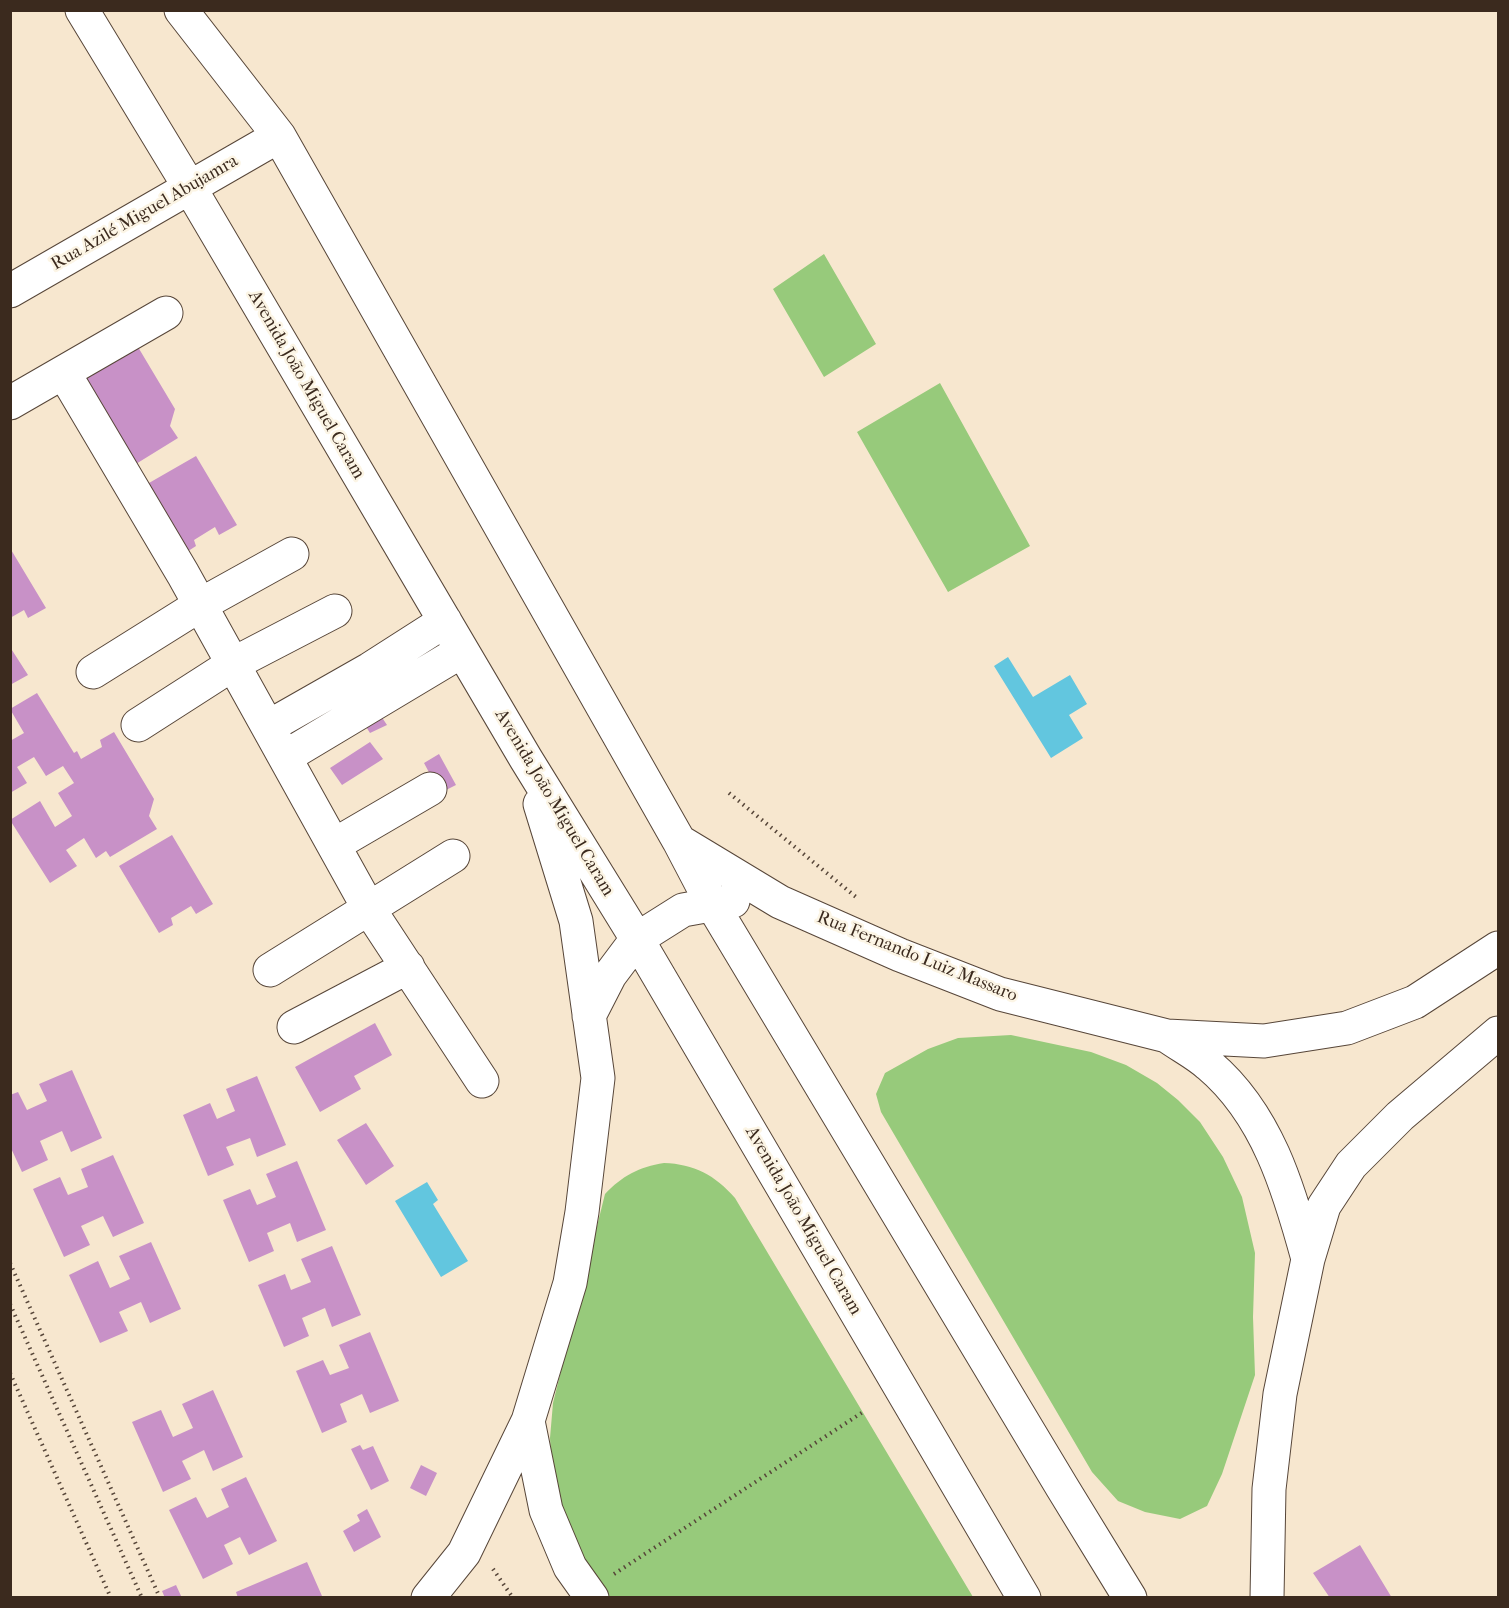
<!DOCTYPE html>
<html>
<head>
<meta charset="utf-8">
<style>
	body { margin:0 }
	#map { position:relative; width:1509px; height:1608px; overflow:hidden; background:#f7e7cf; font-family:"IM FELL French Canon",serif }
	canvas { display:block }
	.frame { position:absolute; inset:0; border:12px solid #3b2a1e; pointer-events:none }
</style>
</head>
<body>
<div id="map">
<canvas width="1509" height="1608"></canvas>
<div class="frame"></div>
</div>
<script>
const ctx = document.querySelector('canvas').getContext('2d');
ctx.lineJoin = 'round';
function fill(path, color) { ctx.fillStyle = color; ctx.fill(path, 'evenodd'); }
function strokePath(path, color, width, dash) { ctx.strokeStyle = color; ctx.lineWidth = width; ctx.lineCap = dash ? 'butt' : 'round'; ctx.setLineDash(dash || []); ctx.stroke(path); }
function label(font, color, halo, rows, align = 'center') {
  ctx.font = font + ' "IM FELL French Canon",serif'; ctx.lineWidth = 5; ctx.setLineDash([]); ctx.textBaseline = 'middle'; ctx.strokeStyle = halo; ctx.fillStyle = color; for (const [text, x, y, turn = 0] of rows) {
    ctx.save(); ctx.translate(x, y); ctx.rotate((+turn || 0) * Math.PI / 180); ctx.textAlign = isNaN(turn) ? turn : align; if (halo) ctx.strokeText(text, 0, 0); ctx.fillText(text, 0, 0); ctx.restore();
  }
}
const green = new Path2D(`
	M824,254L876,344L824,377L773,289Z
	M940,383L1030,546L948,592L857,432Z
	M1011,1035L1091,1052L1126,1065L1157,1083L1178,1100L1200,1122L1223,1157L1242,1197L1255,1253L1253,1317L1255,1375L1222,1474L1207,1506L1180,1519L1145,1512L1118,1501L1092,1472L881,1112L876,1094L885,1073L928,1049L958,1038Z
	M664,1163C694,1164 715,1175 735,1198L973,1597L603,1598L570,1540L552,1472L550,1438L553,1403L605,1194C622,1176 639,1167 664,1163Z`);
const water = new Path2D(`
	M1008,657L1033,697L1070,675L1087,704L1069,715L1083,738L1051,758L994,666Z
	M427,1182L438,1200L433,1204L468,1261L441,1277L395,1201Z`);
const building = new Path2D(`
	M135,342L175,409L170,426L178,438L131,467L119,449L124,442L82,371L98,362L102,369L123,357Z
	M196,456L237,525L219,535L215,527L194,540L196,546L182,555L142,487Z
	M10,548L46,608L28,618L24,610L10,618Z
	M10,647L28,675L10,685Z
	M37,693L74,753L77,751L81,759L102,747L100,740L114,732L154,799L149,816L157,829L110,857L106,851L96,858L84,838L66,850L77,866L50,883L10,820L40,801L55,827L72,816L58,793L74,783L63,766L46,776L34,757L17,767L27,783L10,793V741L24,733L10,709Z
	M377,710L387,725L370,733L361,719Z
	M370,742L383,759L342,785L330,768Z
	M439,754L456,785L440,793L424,763Z
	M172,835L213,904L196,914L191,906L171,918L173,925L159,933L119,866Z
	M375,1023L392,1055L354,1076L361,1089L320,1112L295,1067Z
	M72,1070L102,1138L71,1152L62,1131L40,1141L48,1160L22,1172L10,1146V1095L18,1092L27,1110L47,1101L39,1084Z
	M257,1076L286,1145L257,1157L250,1138L226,1147L234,1165L208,1176L183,1115L210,1103L217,1119L235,1111L226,1089Z
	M366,1123L394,1166L366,1185L337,1140Z
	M113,1155L144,1223L113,1237L103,1216L81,1226L90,1245L64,1257L33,1189L60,1177L68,1195L88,1187L81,1169Z
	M297,1161L326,1230L297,1242L290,1223L267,1233L274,1251L249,1262L223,1200L250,1189L257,1205L276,1197L266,1174Z
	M151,1242L181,1309L150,1323L141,1302L119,1312L128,1331L100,1343L69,1275L98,1261L110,1288L130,1279L119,1256Z
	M332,1246L361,1315L332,1327L325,1308L302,1318L309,1336L284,1347L258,1285L285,1274L291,1290L311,1282L301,1259Z
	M370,1332L399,1401L370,1413L362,1394L340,1404L347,1422L322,1433L296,1371L323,1360L330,1375L349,1368L339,1345Z
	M213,1390L243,1457L213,1471L204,1450L182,1461L191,1479L163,1492L132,1422L161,1410L173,1437L193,1428L182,1404Z
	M360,1445L363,1450L373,1446L389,1481L371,1490L351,1449Z
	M421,1465L437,1473L426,1496L410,1488Z
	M246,1477L277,1541L249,1555L240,1537L224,1545L233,1564L203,1579L169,1510L196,1497L207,1518L229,1507L221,1489Z
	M367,1509L381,1537L354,1552L343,1531L360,1521L357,1515Z
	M1360,1545L1392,1598H1330L1313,1573Z
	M307,1562L322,1596L318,1598H238L236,1592Z
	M176,1585L182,1598H165L162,1591Z`);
const path = new Path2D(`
	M729,793L856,897
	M10,1263L160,1598
	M10,1304L142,1598
	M10,1373L111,1598
	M493,1569L513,1598
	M614,1574L863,1412`);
const minor = new Path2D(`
	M82,10L190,188L526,759L637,939L1024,1598
	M181,10L279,136L679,841L712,904L1062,1487L1130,1598
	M10,291L279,136
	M64,373L183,574L369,909L482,1081
	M10,403L166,313
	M93,672L200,605L292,554
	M138,725L233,664L335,611
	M268,727L370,669L445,621
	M285,757L462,651
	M679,841L780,902L900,955L1000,994L1167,1036L1264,1041L1347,1028L1415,1002L1498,948
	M334,845L430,789
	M270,970L453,856
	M589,1016L610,975L637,939L683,910L733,901
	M294,1027L408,967
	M1167,1036C1181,1046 1197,1054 1209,1065C1267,1114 1289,1189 1308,1259
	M528,1421L546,1510L570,1567L592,1598
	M428,1598L464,1553L528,1421L570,1283L582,1212L598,1078L576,921L540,804
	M1267,1598L1269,1489L1280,1394L1308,1259L1324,1206L1351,1165L1400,1116L1498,1033`);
const streetNames = [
	["Rua Azilé Miguel Abujamra",145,213,-30],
	["Avenida João Miguel Caram",306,385,60],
	["Avenida João Miguel Caram",554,803,59],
	["Rua Fernando Luiz Massaro",917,957,22],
	["Avenida João Miguel Caram",803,1221,60]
];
fill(green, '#97ca7b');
fill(water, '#62c6df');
fill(building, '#c891c7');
strokePath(minor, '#574639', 35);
strokePath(path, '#574639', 4, [1.5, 4.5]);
strokePath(minor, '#fff', 33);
label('18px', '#3b2a1e', '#fcf5e5', streetNames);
</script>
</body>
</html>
